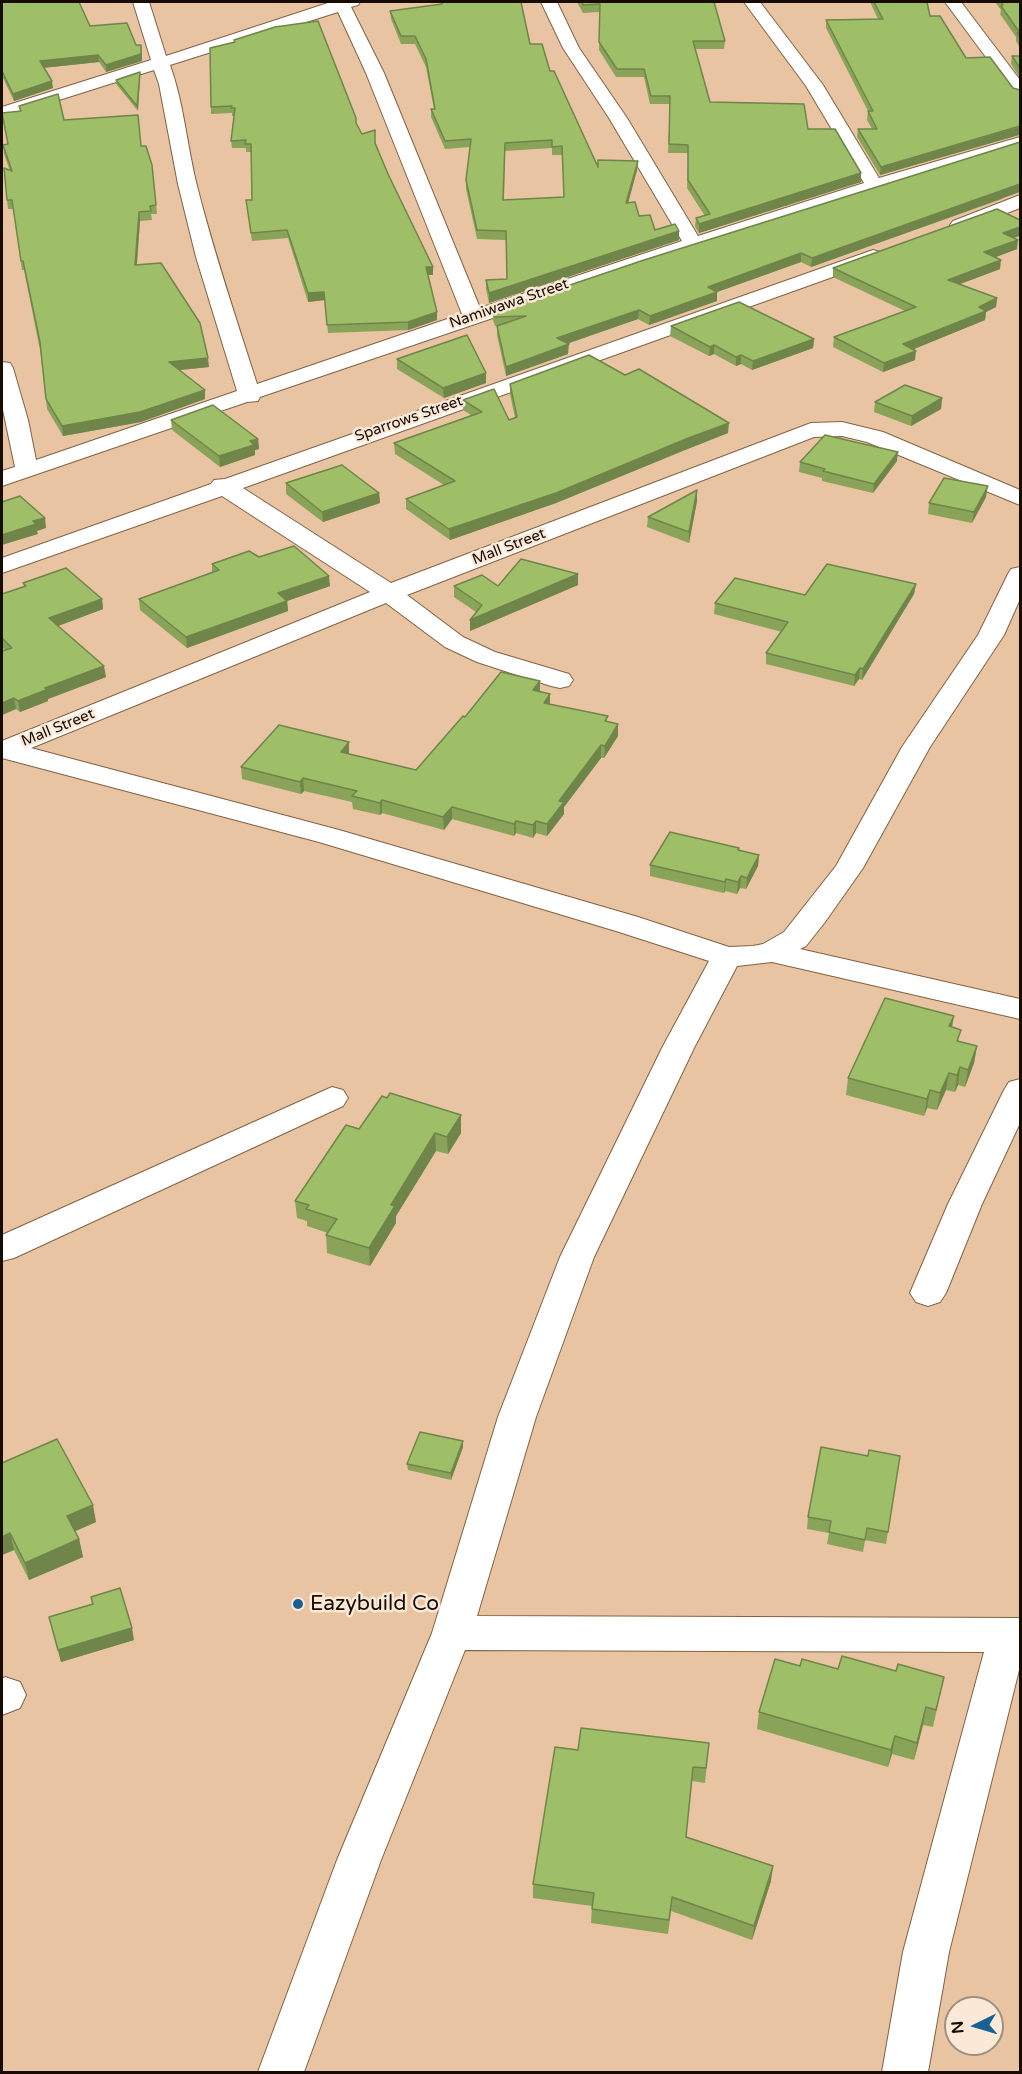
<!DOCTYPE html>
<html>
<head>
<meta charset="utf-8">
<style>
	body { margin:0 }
	#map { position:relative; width:1022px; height:2074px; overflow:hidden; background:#e8c4a2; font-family:"Varela Round",sans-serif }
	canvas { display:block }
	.frame { position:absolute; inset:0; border:3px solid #170b02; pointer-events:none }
	.north { position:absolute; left:944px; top:1996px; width:60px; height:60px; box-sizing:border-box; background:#fbe9d8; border:2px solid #a09082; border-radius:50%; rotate:265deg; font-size:16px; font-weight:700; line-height:24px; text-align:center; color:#170b02 }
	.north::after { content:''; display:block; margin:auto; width:21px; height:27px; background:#196094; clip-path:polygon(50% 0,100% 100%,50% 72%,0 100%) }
</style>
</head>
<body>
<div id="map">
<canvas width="1022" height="2074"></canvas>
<div class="frame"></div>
<div class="north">N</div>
</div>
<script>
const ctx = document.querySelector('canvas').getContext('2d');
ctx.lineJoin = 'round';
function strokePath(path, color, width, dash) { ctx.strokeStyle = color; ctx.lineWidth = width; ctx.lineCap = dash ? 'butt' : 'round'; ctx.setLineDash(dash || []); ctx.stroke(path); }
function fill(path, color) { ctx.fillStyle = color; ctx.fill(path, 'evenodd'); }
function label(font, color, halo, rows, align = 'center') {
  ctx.font = font + ' "Varela Round",sans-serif'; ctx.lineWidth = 5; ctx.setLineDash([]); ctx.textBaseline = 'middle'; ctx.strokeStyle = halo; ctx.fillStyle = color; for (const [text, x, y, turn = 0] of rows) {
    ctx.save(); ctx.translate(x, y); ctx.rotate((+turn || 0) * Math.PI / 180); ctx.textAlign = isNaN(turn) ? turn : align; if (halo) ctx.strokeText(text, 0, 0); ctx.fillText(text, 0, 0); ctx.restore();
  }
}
const minor = new Path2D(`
	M133,2H149L166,56L331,2H360L358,5L351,7L384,73L480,308L682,241L609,118L563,48L541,2H557L579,48L627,118L698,236L864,183L806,86L744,2H760L823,85L879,178L1020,137V148L643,267L260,397L258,401L247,402L2,486V471L15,467L2,405V362L10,363L13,368L28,420L36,460L237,391L196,257L178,184L159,84L154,70L2,118V107L151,60ZM338,12L366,73L462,314L257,384C236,318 214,253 197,186C187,146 184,104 170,65Z
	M945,2H961L1020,80V96L1014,95Z
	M1020,195V208L960,231L953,229L950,225L953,221Z
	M873,250L880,252L883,256L880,260L243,488L391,583L811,423L842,422L883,432L1020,490V505L867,442L842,436L814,437L407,595L463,637L495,652L569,674L573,680L569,686L560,688L551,686L477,662L445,647L386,603L31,748L339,830L638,917L729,947L753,946L763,944L784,932L836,866L902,747L978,635L1008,574L1011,569L1020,567V599L1004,635L930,747L863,868L825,922L806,946L800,949L1020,999V1019L772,962L737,966L694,1048L594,1257L536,1417L477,1616L1020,1618V1666L949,1952L928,2072H882L903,1952L984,1652L465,1650L381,1860L304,2072H258L337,1860L432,1633L498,1417L560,1257L662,1048L709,961L616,931L319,842L2,758V741L370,592L222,496L2,573V558L211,484L214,480L225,479Z
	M1020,1079V1123L982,1204L946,1293L940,1302L928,1306L916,1302L910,1293L948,1204L1004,1090L1009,1082Z
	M332,1087L343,1090L348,1098L343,1106L14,1258L2,1261V1235Z
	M5,1677L20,1682L26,1695L20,1708L2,1715V1679Z`);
const wall = new Path2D(`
	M2,2L90,26L136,45L142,52V61L106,72L99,62L44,68L53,88L14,101L2,76Z
	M442,2H521L530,44L550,71L598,167L637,170L628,202L639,216L655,230L679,231V240L489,303L486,289V280L507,279L506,240L477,239L466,189V180L470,147L445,149L431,117V109H434L426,67L415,44H401L391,19L390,11L442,4ZM552,148V155H562L564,197L504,200L505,151Z
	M577,2H714L725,41L724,49H695L710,102L808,129L861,182L699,233L695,227L696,218L705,216L687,188L688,153H668L670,104H650L644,77H616L599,50L600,12L583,13Z
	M870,2H927L930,16L966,58L1013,88L1020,90V136L1019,135L880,175L857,137L858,129H872L867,120L868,111L826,28V20L878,19Z
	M995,2H1020V48L1016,41V37L1000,14L1001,10Z
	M210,48L356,123L362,134L376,144L388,174L433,267V275H428L437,320L408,330L328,333L325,300L308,302L288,238L252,241L246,200H252L251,152H246V148H232L231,141L234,116H232V113L211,114Z
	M1012,56H1020V78L1011,64Z
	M140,72V77L138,111L116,84V80Z
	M19,106L64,120L141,146L152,165L157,214H151L152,220L140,221L137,265L209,367L179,370L205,390V399L141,422L63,436L47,409L40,350L24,270H22L13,209H8L7,200L10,171L4,154L3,145L7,144L20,111Z
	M1005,198L811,267L801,262L717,292V301L649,325L638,319L567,344L568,354L506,376L497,335V326H495L493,320V311Z
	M1013,238L1017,249L995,257L1000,269L960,284L997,298L996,307L986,312L985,320L913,349L915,360L883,372L833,347L834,337L905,311L833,277V268Z
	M671,326L814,339L813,348L752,370L741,364L736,366L714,354L709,356L670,336Z
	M397,359L486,373V383L444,398L397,369Z
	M510,384L728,433L685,450L556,503L450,540L406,509V499L444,485L395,454L394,443L471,415L463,410V400L509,420L515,418L510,394Z
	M942,398L941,409L911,426L874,412L875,402Z
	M171,420L258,439L259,449L255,450V455L220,467L172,430Z
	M897,461L873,493L822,481V478L799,472L800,462Z
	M286,483L379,493L380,503L323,522L286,494Z
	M697,490V501L689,543L647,527L648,517Z
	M986,497L972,523L928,514L929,503Z
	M259,557L330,586L287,601L288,611L187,648L140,610L139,599L212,572V564Z
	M578,574V585L470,631L476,612L454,597V586H498Z
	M23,583L102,599L103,609L58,626L106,677L48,699V701L20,712L16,709L2,715V651L5,650L2,647V594L24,586Z
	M916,584L914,594L862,680L859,679L854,686L766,664V653L782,632L714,614L715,603L805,595Z
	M540,681V692L550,704L608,722L618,736L604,758H601L564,807V814L547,836L536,833L533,838L516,833L514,836L452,819L444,830L382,813L380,815L353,809L352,802L304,791L301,794L242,779L241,767L349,742V754L416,770L465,717Z
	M739,848L738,850L759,855L758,866L746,889L740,888L737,894L725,891L724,893L650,876V865Z
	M952,1027L959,1041L977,1046L974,1063L965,1087L958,1085L955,1092L946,1090L937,1110L927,1108L924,1116L846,1095L848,1078Z
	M359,1129L461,1133L448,1154L436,1151L396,1216V1223L370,1266L327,1253L326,1235L328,1233L307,1226V1221L297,1218L295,1201Z
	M463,1447L451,1480L408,1470L407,1464Z
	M868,1456H900L886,1544L865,1540L863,1552L827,1544L829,1533L807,1529L808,1517Z
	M2,1463L96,1522L75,1531L79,1539L83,1557L29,1580L14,1550L2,1555Z
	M91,1597L134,1640L61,1662L49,1617L92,1604Z
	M838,1669L896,1671L944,1677L933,1727L923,1725L914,1760L892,1754L888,1767L757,1729L759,1712Z
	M709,1743L705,1783L692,1781L686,1837L771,1881L752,1940L671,1911L668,1934L591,1923L592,1906L533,1898V1884L578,1750Z`);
const shadedWall = new Path2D(`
	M141,45L142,61L106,72V65Z
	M98,55L99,62L41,68L40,61Z
	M140,73V78L138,111L137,106Z
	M52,81L53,88L14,101L13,94Z
	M1020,127L1019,135L880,175L881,167Z
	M638,161L637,170L626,211V203Z
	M861,173V182L699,233V224Z
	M1020,184V192L811,267L812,258Z
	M139,212L140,221L136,274L135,265Z
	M1020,227V236L1001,242L1003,233Z
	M679,231V240L489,303V293Z
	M1018,240L1017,249L983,262L984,252Z
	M801,253V262L717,292V301L649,325L650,316L708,287Z
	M1001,260L1000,269L947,289L948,280Z
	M426,267H433V275H426Z
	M324,292L325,300L308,302V293Z
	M997,298L996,307L986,312L985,320L902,354L903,344Z
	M639,310L638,319L557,347V338Z
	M437,312V320L408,330V322Z
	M814,339L813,348L752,370L753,361Z
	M569,344L568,354L506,376V367Z
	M714,345V354L709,356L710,347Z
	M916,351L915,360L883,372L884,363Z
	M741,355V364L736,366V357Z
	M208,358L209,367L170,371L169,362Z
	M486,373V383L444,398L443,388Z
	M205,390V399L141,422L63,436L62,426Z
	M942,398L941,409L911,426L912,416Z
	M729,423L728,433L685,450L556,503L450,540L449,529Z
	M258,439L259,449L255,450V455L220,467L219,456L250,441Z
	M898,452L897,461L873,493L874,484Z
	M988,486L986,497L972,523L974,512Z
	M697,490V501L689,543V532Z
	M379,493L380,503L323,522L322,512Z
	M45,518L46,528L37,531L38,534L2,545V535L33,521Z
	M578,574V585L470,631V620Z
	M329,576L330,586L287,601L288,611L187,648L186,637L278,593Z
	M916,584L914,594L862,680L863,669Z
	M102,599L103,609L50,629L49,618Z
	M104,666L106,677L48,699V701L20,712L18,701L45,688Z
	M860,668L859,679L854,686L855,675Z
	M540,681V693L533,690Z
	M550,694V707L544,703Z
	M14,698L16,709L2,715V703Z
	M618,724V736L604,758L605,746Z
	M349,742V755L341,752Z
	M601,745V758L564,807V814L547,836V824L559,801Z
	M303,778L304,791L301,794L300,782Z
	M382,800V813L380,815V803Z
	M452,807V819L444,830L443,817Z
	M516,821V833L514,836V824Z
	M536,821V833L533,838V825Z
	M759,855L758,866L746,889L747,878Z
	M741,876L740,888L737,894L738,882Z
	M726,879L725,891L724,893L725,882Z
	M954,1016L951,1033L949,1026Z
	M977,1046L974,1063L965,1087L968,1070Z
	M960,1067L958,1085L955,1092L957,1075Z
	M949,1073L946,1090L937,1110L940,1093Z
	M930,1090L927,1108L924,1116L927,1099Z
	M461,1115V1133L448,1154L447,1137Z
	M435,1133L436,1151L396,1216V1223L370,1266L369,1248L391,1205Z
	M463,1441V1447L451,1480V1473Z
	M93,1505L96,1522L71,1533L67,1516Z
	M10,1533L14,1550L2,1555V1537Z
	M79,1539L83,1557L29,1580L25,1563Z
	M132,1628L134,1640L61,1662L58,1650Z
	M926,1707L923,1725L914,1760L917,1743Z
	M895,1736L892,1754L888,1767L891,1750Z
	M773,1866L771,1881L752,1940L754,1926Z`);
const building = new Path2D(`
	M2,2H79L90,26L127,23L136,45H141V54L106,65L98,55L40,61L52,81L13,94L2,71Z
	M442,2H521L530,44H542L550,71H554L598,167V160L638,161L626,203L635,202L639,216L650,215L655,230L675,224L679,231L489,293L486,280L507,279L506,231L477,230L466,180L471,139L445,141L431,109H435L426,59L415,36H401L390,11L442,4ZM552,140V147L562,146L564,197L503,200L505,143Z
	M582,2H714L725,41H693L710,102L804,104L808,129H835L861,173L699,224L696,218L710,214L688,180V145L669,144L670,96H651L644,69H617L599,42L600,4L583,5Z
	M874,2H927L930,16H940L966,58L990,57L1013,88L1020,90V126L881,167L858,129H877L868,111H873L826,20L883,19Z
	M1001,2H1020V38L1017,33H1020L1001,6L1003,5Z
	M318,21L356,118V123L362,134L375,130V143L388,174L433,267H426L437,312L408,322L327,325L324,292L308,293L287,230L251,233L246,200H252L251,144H245L246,140L231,141L235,108H231L232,106L211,107L210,48L235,42L234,40L275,27Z
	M1012,56H1020V68Z
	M140,72V73L137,106L116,80Z
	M58,94L64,120L138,115L141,146H146L152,165L156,205L150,206L151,211L139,212L135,265L161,263L200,323L208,358L169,362L205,390L140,412L62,426L46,399L40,342L23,261H21L12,200H7L4,168L12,171L3,145L8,144L2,113L21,111L19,106Z
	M1020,142V184L812,258L801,253L708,287L717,292L650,316L639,310L557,338L569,344L506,367L497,326L526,316L495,317L493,311L644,260Z
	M997,209L1020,220V227L1003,233L1018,240L984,252L1001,260L948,280L997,298L979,307L986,311L903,344L916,351L884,363L834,337L916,307L833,268Z
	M739,302L814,339L753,361L741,355L736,357L714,345L710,347L671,326Z
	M467,335L486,373L443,388L397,359Z
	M589,355L625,375L639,369L729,423L686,439L556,493L449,529L406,499L455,481L394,443L482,412L463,400L494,389L509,420L517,417L510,384Z
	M905,385L942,398L912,416L875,402Z
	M213,405L258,439L250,441L254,445L219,456L171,420Z
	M825,435L898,452L874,484L823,471L825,469L800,462Z
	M342,465L379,493L322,512L286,483Z
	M944,478L988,486L974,512L929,503Z
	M697,490L689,532L648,517Z
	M20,496L45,518L33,521L36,524L2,535V502Z
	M294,546L329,576L278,593L287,601L186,637L139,599L219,570L212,564L249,551L259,557Z
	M521,559L578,574L470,620L482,605L454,586L482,575L498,586Z
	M827,564L916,584L863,669L860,668L855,675L766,653L788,622L715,603L735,578L805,595Z
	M66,568L102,599L49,618L104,666L45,688L46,690L18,701L14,698L2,703V651L12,648L2,638V594L26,586L23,583Z
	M501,672L540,681L533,690L550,694L544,703L608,716L605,721L618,724L605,746L601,745L559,801L564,802L547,824L536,821L533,825L516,821L514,824L452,807L443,817L382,800L380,803L352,796L357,791L303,778L300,782L241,767L279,725L349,742L341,752L416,770L463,716L465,717Z
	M670,832L739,848L738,850L759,855L747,878L741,876L738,882L726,879L725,882L650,865Z
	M885,998L954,1016L949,1026L961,1030L957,1041L977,1046L968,1070L960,1067L957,1075L949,1073L940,1093L930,1090L927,1099L848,1078Z
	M390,1093L461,1115L447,1137L435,1133L391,1205L395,1206L369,1248L326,1235L337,1219L306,1209L309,1205L295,1201L346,1125L359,1129L382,1096L387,1098Z
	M420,1432L463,1441L451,1473L407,1464Z
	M57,1439L93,1505L67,1516L79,1539L25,1563L10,1533L2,1537V1463Z
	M821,1447L868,1456L869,1450L900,1456L888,1532L867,1528L865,1540L829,1532L831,1521L808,1517Z
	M120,1588L132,1628L58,1650L49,1617L93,1604L91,1597Z
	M842,1656L896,1671L898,1664L944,1677L936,1710L926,1707L917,1743L895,1736L891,1750L759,1712L775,1659L800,1666L802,1659L838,1669Z
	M581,1728L709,1743L706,1768L693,1767L686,1837L773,1866L754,1926L672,1897L669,1920L592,1909L594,1893L533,1884L555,1747L578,1750Z`);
const markers = [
	[298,1604,6,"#196094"]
];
const farStreetnames = [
	["Namiwawa Street",509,304,-19],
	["Sparrows Street",409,419,-19],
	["Mall Street",509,547,-21],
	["Mall Street",58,728,-22]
];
const nearPoinames = [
	["Eazybuild Co",310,1604]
];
strokePath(minor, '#826243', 2);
fill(minor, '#fff');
fill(wall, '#89a359');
fill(shadedWall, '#6f8549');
fill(building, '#9fbe68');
strokePath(building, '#6f8549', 1.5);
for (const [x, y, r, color] of markers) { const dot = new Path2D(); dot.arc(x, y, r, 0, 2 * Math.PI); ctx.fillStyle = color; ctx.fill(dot); strokePath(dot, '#fbe9d8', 2); }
label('15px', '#170b02', '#fbe9d8', farStreetnames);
label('21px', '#170b02', '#fbe9d8', nearPoinames, 'left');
</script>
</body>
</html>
